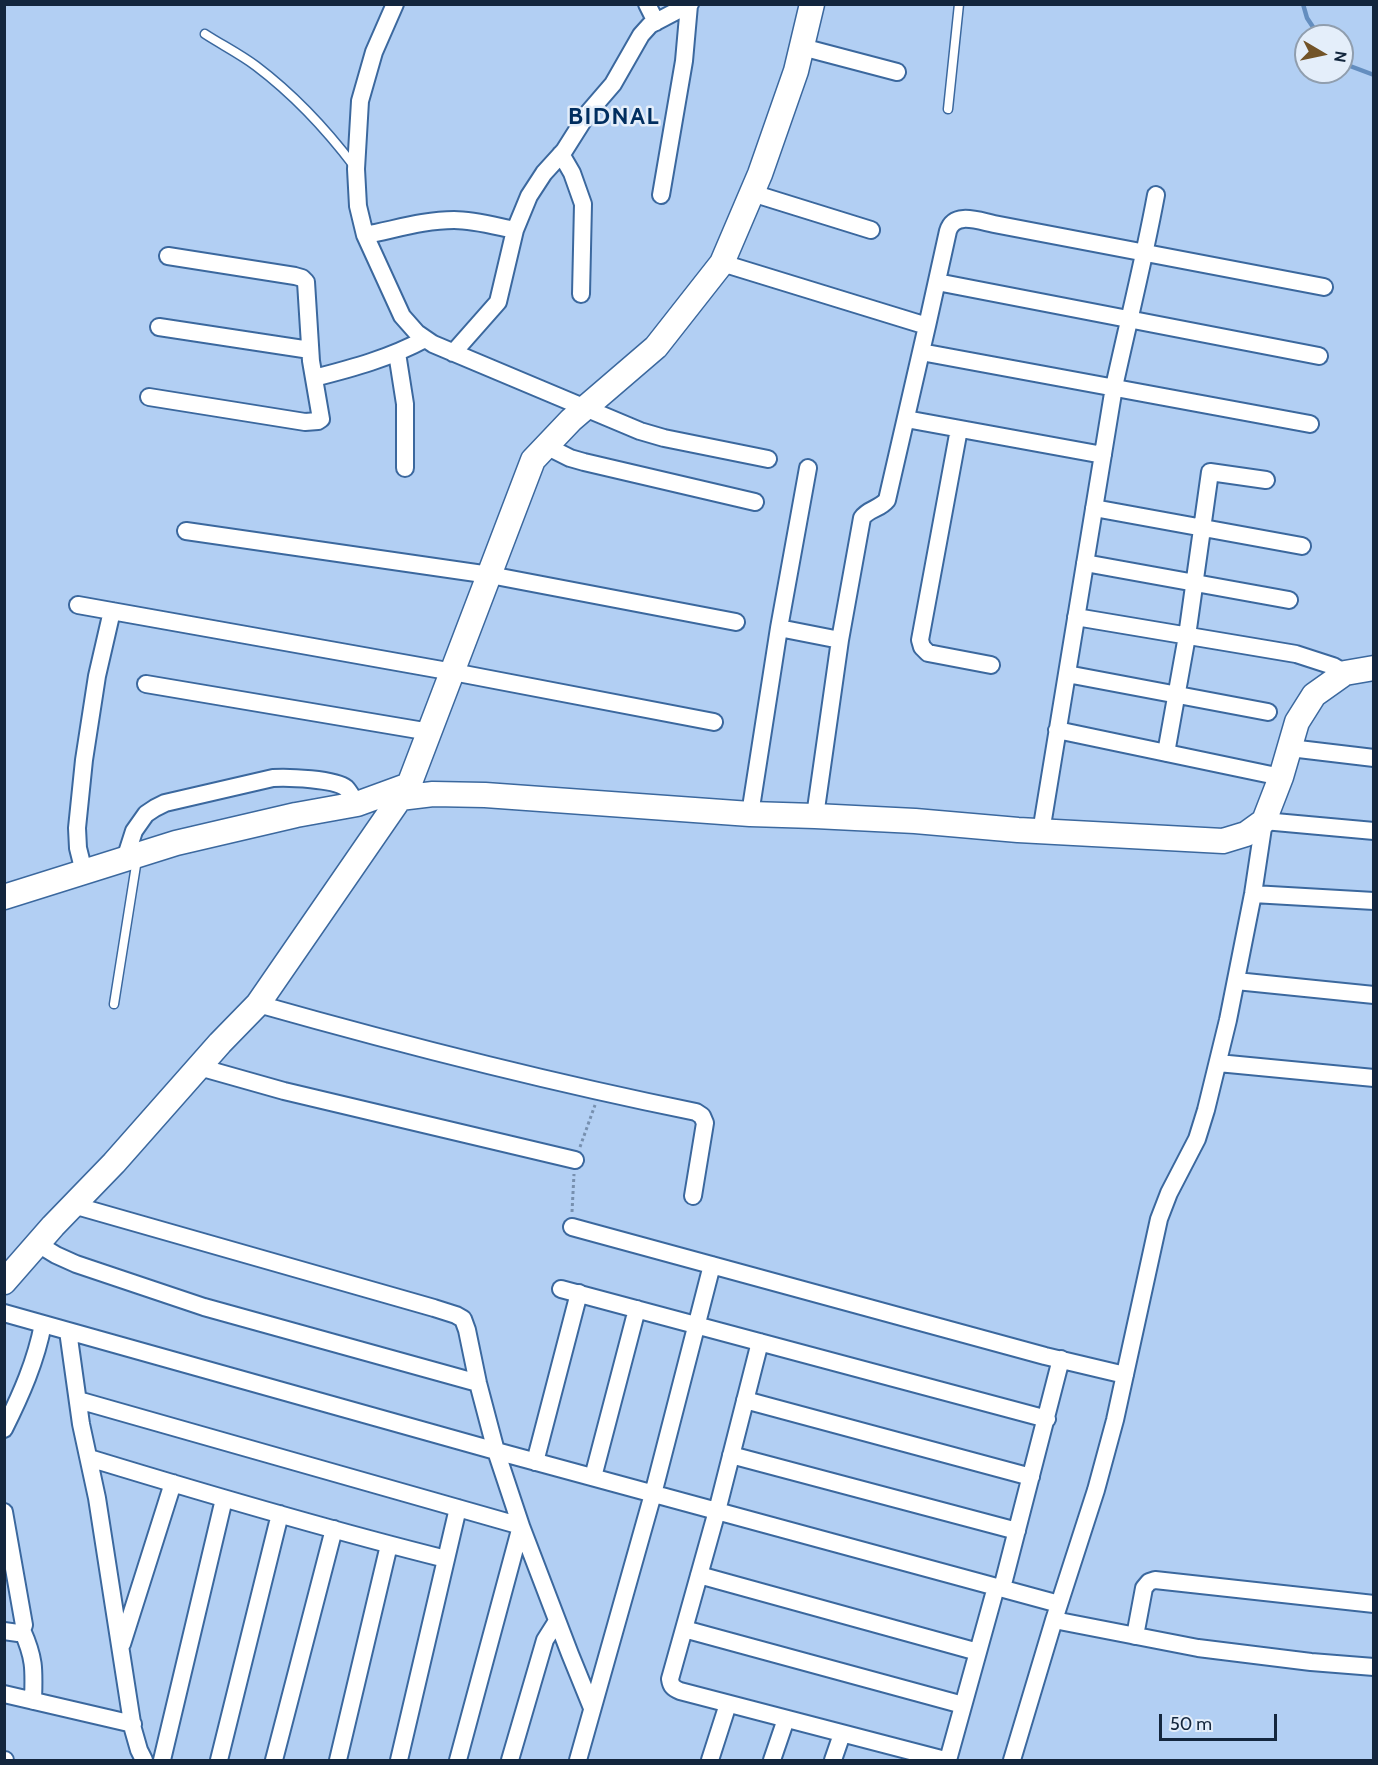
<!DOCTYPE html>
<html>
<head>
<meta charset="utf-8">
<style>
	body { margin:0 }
	#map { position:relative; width:1378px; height:1765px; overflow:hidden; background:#b2cff3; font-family:Cabin,sans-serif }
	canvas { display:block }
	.frame { position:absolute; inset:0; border:6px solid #13263d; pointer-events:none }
	.north { position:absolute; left:1294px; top:24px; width:60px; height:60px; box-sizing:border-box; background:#e4eefa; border:2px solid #909eae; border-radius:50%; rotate:99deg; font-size:16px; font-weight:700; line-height:24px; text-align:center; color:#13263d }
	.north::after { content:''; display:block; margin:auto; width:21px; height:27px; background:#725328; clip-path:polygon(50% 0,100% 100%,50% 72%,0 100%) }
	.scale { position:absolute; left:1159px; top:1714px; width:118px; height:27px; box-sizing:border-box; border:3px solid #13263d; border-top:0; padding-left:8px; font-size:18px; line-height:21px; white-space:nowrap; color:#13263d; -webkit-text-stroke:4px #e4eefa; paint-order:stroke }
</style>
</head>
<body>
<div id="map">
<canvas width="1378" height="1765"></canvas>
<div class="frame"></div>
<div class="north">N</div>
<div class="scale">50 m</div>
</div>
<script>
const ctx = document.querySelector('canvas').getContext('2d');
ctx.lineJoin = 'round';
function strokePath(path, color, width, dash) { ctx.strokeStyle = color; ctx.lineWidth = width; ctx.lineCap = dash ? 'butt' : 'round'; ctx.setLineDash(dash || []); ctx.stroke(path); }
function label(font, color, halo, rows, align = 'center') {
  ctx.font = font + ' Cabin,sans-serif'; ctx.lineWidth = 5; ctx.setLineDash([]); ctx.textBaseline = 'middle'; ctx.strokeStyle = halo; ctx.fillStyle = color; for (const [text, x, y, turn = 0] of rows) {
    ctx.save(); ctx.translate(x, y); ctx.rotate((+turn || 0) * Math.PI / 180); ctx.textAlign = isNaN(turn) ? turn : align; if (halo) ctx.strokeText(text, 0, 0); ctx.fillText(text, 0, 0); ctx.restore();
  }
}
const stream = new Path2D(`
	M1303,4L1307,18L1319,36
	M1342,63L1374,75`);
const path = new Path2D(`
	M580,1147L595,1105
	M572,1212L574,1174`);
const lane = new Path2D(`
	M205,34C222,45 240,54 256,66C293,94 326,129 354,166
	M948,109L959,4
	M114,1004L137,859`);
const street = new Path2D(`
	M395,4L374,52L360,101L356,169L358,206L365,235L402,316L417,333L433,344L640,431L664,438L768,459
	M647,4L656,22
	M802,47L897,72
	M561,154L572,173L583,204L581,294
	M752,193L871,230
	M661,195L684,61L689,5
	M365,235C393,230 424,220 454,220C474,220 495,226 515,230
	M722,263L927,326L921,352L1310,424
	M937,282L1319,356
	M927,326L948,231C954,211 979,221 994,224L1324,287
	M159,327L310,350
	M397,353L405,404V468
	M453,353L498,302L515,230L529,196L544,173L564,151L588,113L613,84L641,35L650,25L690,4
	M314,378C353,368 390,358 425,339
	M149,397L305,422L318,421L321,419L311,361L306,282L302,278L295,276L168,256
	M906,419L1103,455
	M959,429L920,640L922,647L928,653L991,665
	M546,446L570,458L584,462L755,502
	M1094,508L1302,546
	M186,531L490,575L736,622
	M1085,563L1289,600
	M78,605L453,672L714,722
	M1076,617L1296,654L1333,666L1345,673
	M779,628L840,640
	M1067,674L1268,712
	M146,684L430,732
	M1057,730L1281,777
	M1290,748L1374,758
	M1166,753L1187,636L1210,472L1266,480
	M750,814L779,628L808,468
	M815,816L840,640L862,518C868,509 880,509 887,500L921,352
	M1041,832L1114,387C1128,323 1144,260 1156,195
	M125,859L134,831L146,814L155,808L165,803L273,778C288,777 335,779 346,788C350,792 353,799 357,804
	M84,872L78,848L77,828L84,760L97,676L112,611
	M1253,894L1374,901
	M1236,981L1374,995
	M258,1004C403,1045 548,1082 696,1112L702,1116L705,1123L693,1196
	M1218,1063L1374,1078
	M199,1067L284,1091L575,1160
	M73,1205L434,1308L456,1315L463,1319L467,1330L478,1383L496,1451L521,1526L458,1760
	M572,1227L1045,1356L1125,1375
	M38,1244L56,1255L76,1264L204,1307L478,1383
	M561,1289L1047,1419
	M4,1313L496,1451L1059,1604
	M68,1331L81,1424L97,1498L133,1729L139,1750L144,1760
	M760,1342L717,1511L670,1679C671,1686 673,1688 680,1691L945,1760
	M78,1400L521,1526L570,1654L592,1708
	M745,1400L1031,1477
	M4,1429C21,1395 36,1361 43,1324
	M731,1455L1017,1531
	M89,1458C207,1494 326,1529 446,1559
	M535,1462L579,1293
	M593,1477L637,1309
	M4,1512L24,1625L22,1630L18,1633L4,1631
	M699,1575L978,1652
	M1002,1588L1061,1359
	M1054,1620L1198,1648L1311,1662L1374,1667
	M684,1629L963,1705
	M22,1630C35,1659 34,1670 33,1701
	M1135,1636L1144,1588L1149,1582L1155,1580L1374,1604
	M122,1644L173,1483
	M4,1694L133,1724
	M4,1760H5
	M162,1760L224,1499
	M219,1760L280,1514
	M274,1760L334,1529
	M338,1760L389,1545
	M399,1760L458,1508
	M510,1760L545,1640L557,1621
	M578,1760L653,1494L712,1265
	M710,1760L728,1704
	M772,1760L786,1719
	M833,1760L842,1734
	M948,1760L996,1587
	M1012,1760L1054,1620L1096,1490L1115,1420L1159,1219L1169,1193L1197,1139L1206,1110L1228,1020L1253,894L1264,821L1374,831`);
const secondary = new Path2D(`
	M400,798L433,794L485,795L750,814L815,816L915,821L1018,830L1223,841L1246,834L1264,821L1281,777L1297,722L1314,695L1345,673L1374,668
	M4,897L176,843L296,815L357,804L409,785
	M4,1282L53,1226L114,1163L220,1043L258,1004L409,785L533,460L571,420L656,347L722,263L760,174L796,71L812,4`);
const districtNames = [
	["BIDNAL",614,117]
];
strokePath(stream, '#648ebf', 4.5);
strokePath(lane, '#3b689e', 11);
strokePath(street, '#3b689e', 20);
strokePath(secondary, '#3b689e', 27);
strokePath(path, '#7790af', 3, [3, 3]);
strokePath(lane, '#fff', 8);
strokePath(street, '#fff', 16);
strokePath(secondary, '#fff', 24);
ctx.letterSpacing = '1.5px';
label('bold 24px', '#002e5f', '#e4eefa', districtNames);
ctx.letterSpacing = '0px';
</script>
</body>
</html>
